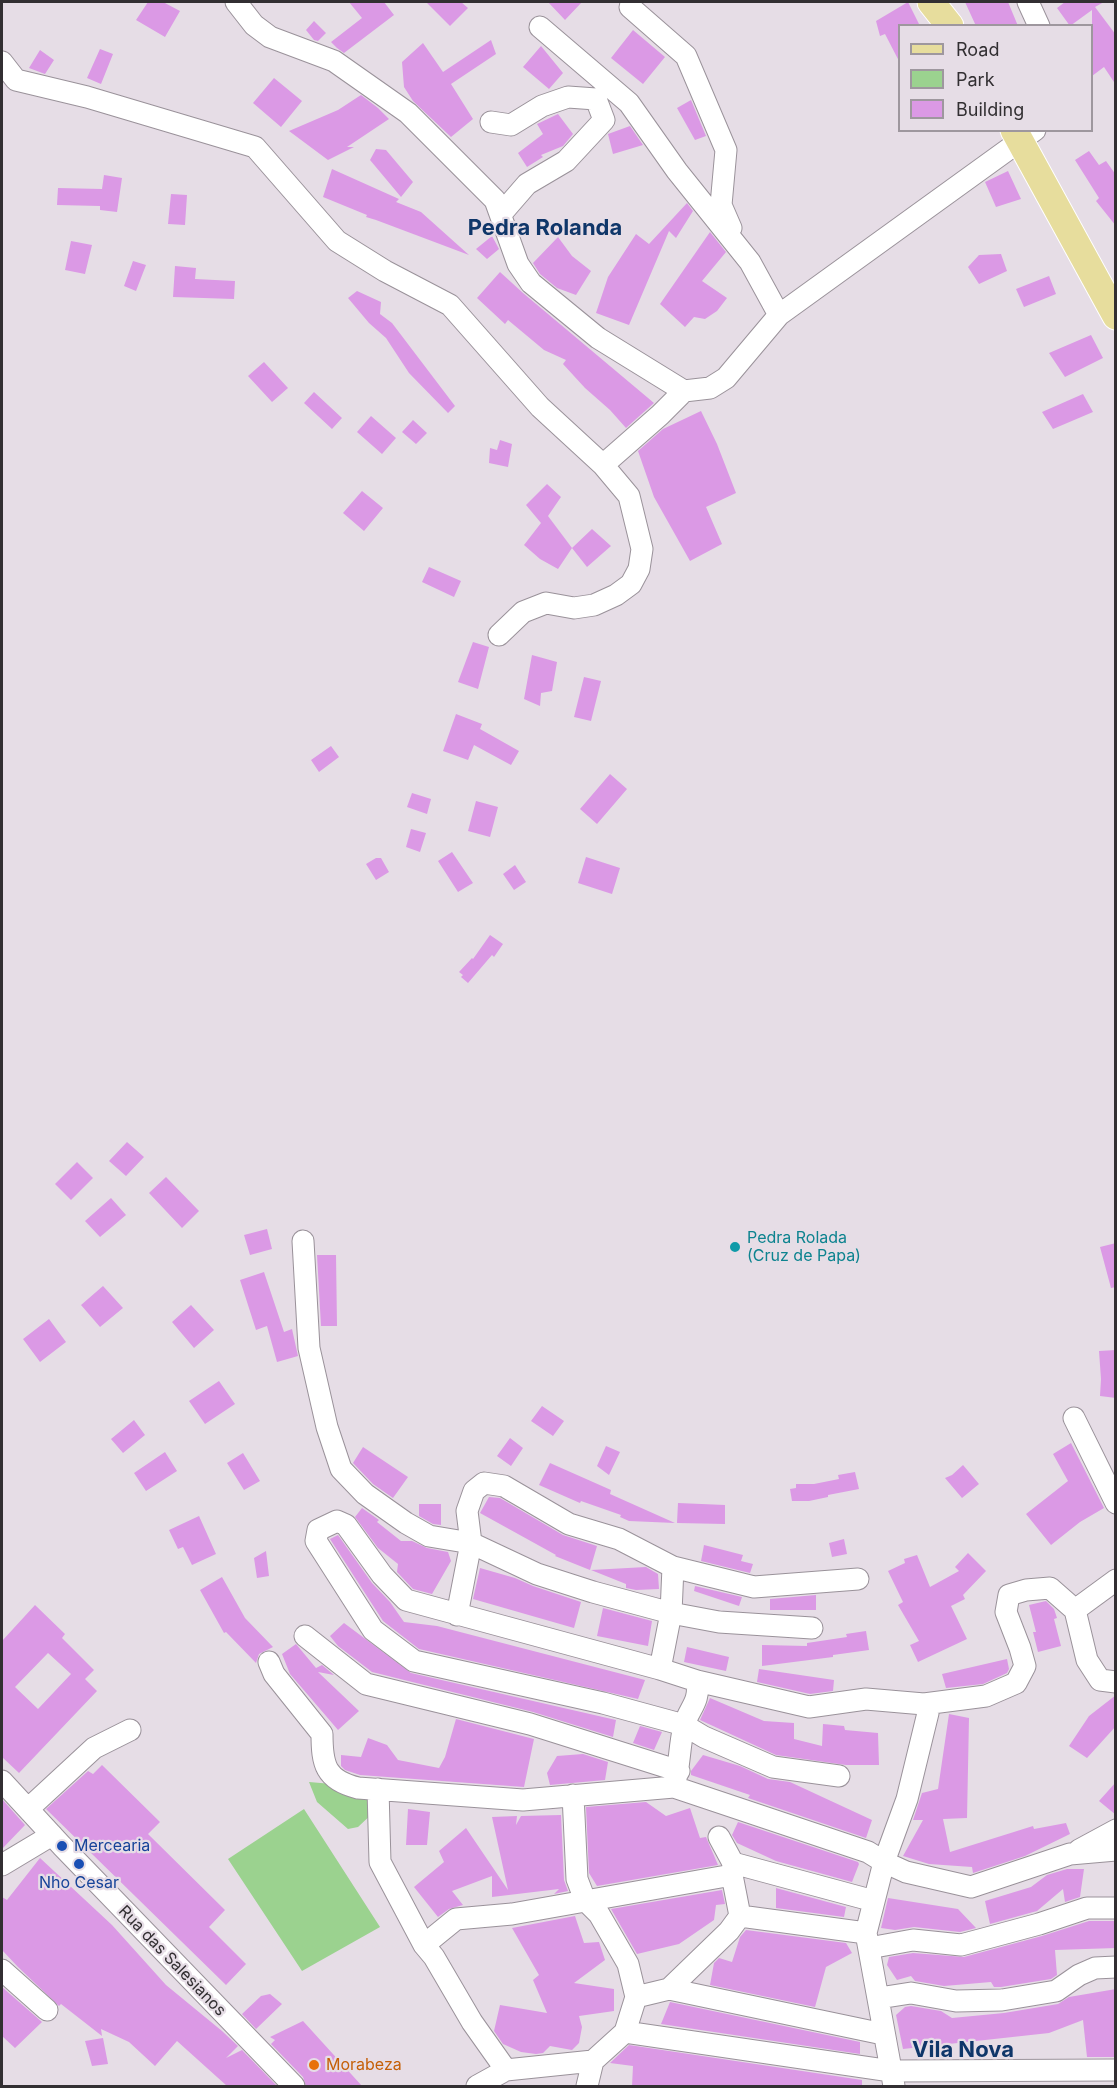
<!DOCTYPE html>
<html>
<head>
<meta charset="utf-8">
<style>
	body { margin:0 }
	#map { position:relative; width:1117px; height:2088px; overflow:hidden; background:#e6dde6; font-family:Inter,sans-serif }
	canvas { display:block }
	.frame { position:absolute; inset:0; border:3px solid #322f32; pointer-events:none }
	.legend { position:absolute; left:898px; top:24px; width:195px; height:108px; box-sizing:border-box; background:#e6dde6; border:2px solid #9e979e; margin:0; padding:8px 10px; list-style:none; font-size:18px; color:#322f32 }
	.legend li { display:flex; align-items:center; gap:12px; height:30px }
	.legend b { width:30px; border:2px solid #9e979e }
</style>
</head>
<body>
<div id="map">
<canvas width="1117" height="2088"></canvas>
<div class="frame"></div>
<ul class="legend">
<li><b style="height:8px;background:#e7dd9d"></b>Road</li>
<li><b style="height:16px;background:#9bd28f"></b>Park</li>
<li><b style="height:16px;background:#db99e5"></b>Building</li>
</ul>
</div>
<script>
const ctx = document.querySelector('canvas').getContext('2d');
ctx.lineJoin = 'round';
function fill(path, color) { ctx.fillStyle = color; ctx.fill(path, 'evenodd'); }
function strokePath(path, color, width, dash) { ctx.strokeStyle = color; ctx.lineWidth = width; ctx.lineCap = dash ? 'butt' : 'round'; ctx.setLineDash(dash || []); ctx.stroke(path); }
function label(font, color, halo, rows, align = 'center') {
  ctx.font = font + ' Inter,sans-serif'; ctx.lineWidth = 4.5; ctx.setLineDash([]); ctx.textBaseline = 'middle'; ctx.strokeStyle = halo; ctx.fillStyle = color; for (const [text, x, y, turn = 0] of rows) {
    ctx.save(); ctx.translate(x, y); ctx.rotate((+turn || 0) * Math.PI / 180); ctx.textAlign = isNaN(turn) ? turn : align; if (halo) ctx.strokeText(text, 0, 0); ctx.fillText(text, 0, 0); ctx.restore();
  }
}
const green = new Path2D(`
	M309,1782L344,1785L367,1798L374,1812L358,1827L348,1829L317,1802Z
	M304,1809L380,1927L302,1971L228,1859Z`);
const building = new Path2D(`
	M148,2H163L180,11L165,37L136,20Z
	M349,2H384L394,15L344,53L337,48L331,42L362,18Z
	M426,2H461L468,8L450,26Z
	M548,2H582L565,20Z
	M908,2L920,26H900V63L885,34L880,36L876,21Z
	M965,2H1008L1018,26H976Z
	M1065,2H1104L1095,7L1116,35V85L1104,67L1092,76V10L1070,26L1057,8Z
	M314,21L326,33L318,41L314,40L306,30Z
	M633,30L665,57L643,84L611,58Z
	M491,40L496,54L451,84L473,119L451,137L413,101L404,87L402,62L423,43L443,72Z
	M541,46L563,73L549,89L523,67Z
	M100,49L113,54L101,84L87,78Z
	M40,50L54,60L45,74L29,68Z
	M274,78L302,101L281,127L253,103Z
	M361,95L378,108L389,119L347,147H354L328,160L289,131L338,110Z
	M691,100L706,136L695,140L677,108Z
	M558,114L573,134L563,146L541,155L543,157L527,167L518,153L543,134L537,124Z
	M630,126L643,145L613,154L608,134Z
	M376,149L386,150L413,182L401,197L370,160Z
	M1089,151L1099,165L1106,161L1116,175V226L1096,201L1099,198L1075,160Z
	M332,169L399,199L396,202L421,212L469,255L376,220L366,217L367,215L323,197Z
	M1008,171L1021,199L996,207L985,182Z
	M104,175L122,178L117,212L100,210V206L57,205L58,188L102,189Z
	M171,194L187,195L185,225L168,224Z
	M687,203L693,211L676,238L669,231L629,325L596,313L608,277L636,234L649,244Z
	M710,232L726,252L702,281L727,298L717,311L705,319L694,317L685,327L660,304Z
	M492,236L499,249L487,259L476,249Z
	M558,237L572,256L591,271L576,295L557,288L540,274L533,263Z
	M71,241L92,245L85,274L65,270Z
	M1001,254L1007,271L979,284L968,267L979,255Z
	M133,261L146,265L136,291L124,286Z
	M175,266L196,268L195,279L235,281L234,299L173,297Z
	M500,272L523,293L654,403L626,428L610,410L585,388L563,364L566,360L544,350L508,320L505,324L477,298Z
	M1049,276L1056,294L1024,307L1016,289Z
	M357,291L381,302L380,314L392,323L455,406L448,413L409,373L386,338L369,323L348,298Z
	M1091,335L1103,358L1065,377L1049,353Z
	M264,362L288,388L272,402L248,376Z
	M314,392L342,418L332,429L304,403Z
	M1083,394L1093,412L1053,429L1042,412Z
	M701,411L717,444L736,493L706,507L722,544L690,561L654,497L638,451L663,429Z
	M371,416L396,438L382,454L357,432Z
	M413,420L427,433L416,444L402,432Z
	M500,440L512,444L508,467L489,463L490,448L497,450Z
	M547,484L561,497L548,516L572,548L558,569L540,559L524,545L541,523L526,505Z
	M362,491L383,508L364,531L343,513Z
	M592,529L611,546L587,567L572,548Z
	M429,567L461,581L454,597L422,582Z
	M473,642L489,647L478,689L458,682Z
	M532,655L557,662L552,691L541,693L540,706L524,699Z
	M584,677L601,681L591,721L574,717Z
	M456,714L482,724L480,729L519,751L511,765L474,745L468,760L443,751Z
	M331,746L339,757L319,772L311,760Z
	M610,774L627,789L597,824L580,809Z
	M412,793L431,799L427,814L407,807Z
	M476,801L498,807L490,837L468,831Z
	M411,829L426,833L420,852L406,847Z
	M452,852L473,883L458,892L438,861Z
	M586,857L620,868L612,894L578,883Z
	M376,858H381L389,872L376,880L366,864Z
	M515,865L526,882L514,890L503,874Z
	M490,935L503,944L494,957L492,955L468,983L461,977L463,975L459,972L472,958L473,959Z
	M127,1142L144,1157L126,1176L109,1161Z
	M77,1162L93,1178L71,1200L55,1184Z
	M166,1177L199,1211L182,1228L149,1193Z
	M111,1198L126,1215L100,1237L85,1221Z
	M267,1229L272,1249L250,1255L244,1235Z
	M1116,1243V1287L1111,1288L1100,1247Z
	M317,1255H336L337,1326H321Z
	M264,1272L284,1332L292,1329L298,1356L277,1362L267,1326L256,1330L240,1280Z
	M103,1286L123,1308L100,1327L81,1305Z
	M191,1305L214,1330L194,1348L172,1322Z
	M49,1319L66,1342L40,1362L23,1339Z
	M1116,1350V1398L1100,1396L1101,1379L1099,1351Z
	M219,1381L235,1404L205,1424L189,1401Z
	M542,1406L564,1421L553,1436L531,1421Z
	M134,1420L145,1435L123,1453L111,1439Z
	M510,1438L523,1448L511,1466L497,1456Z
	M1071,1443L1104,1508L1080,1522L1051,1545L1026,1514L1068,1481L1053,1454Z
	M606,1446L620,1452L609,1475L597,1466Z
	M363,1447L408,1477L393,1498L373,1484L353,1463Z
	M165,1452L177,1471L146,1491L134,1473Z
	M243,1453L260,1481L244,1490L227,1463Z
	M550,1463L611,1490L610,1494L675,1523L629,1521L620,1517L621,1515L581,1501L580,1503L539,1485Z
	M963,1465L979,1484L962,1498L945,1478L952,1475Z
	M855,1472L859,1489L828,1495V1497L809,1501H792L790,1489L796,1488V1484H814L839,1479L838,1475Z
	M489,1497L500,1498L563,1535L597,1546L590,1570L555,1556L556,1555L480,1513Z
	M678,1503L725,1505V1524L677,1523Z
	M419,1504H441V1525L433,1524L419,1516Z
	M362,1508L379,1520L377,1522L401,1541H412L427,1548L448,1552L451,1561L432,1594L413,1589L397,1572L398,1564L378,1548L355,1517Z
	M199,1516L216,1554L192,1565L183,1547L178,1549L169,1530Z
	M338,1535L372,1583L390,1602L404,1622L437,1626L645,1680L638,1699L419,1649L383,1621L330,1539Z
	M844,1539L847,1554L832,1557L829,1543Z
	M704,1545L743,1555L741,1561L753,1564L750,1573L701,1561Z
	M266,1551L269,1576L257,1578L254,1558Z
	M968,1553L986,1571L963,1595L965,1599L951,1606L967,1639L918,1662L910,1645L919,1641L898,1605L903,1602L888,1571L905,1563L904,1559L917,1555L930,1587L959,1571L955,1567Z
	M646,1567L658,1574L659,1589L636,1590L626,1588V1584L591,1570Z
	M480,1568L515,1578L533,1586L581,1602L574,1628L473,1599Z
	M222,1577L245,1618L273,1647L259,1654L256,1663L226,1632L224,1633L200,1590Z
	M695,1586L742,1597L739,1606L694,1591Z
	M816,1595V1610H770V1599Z
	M1046,1601L1054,1609L1057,1618L1054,1619L1061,1646L1038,1652L1033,1632H1036L1029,1605Z
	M35,1605L65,1634L62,1638L94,1670L85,1679L97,1691L19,1773L2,1757V1641ZM48,1653L71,1674L38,1709L15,1687Z
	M603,1608L652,1621L648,1646L597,1636Z
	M344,1623L411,1673L616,1720L613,1737L533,1712L372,1672L338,1646L330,1636Z
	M866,1631L869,1650L833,1655V1657L762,1666V1645L807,1646V1643L847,1637L846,1634Z
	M296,1644L316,1668L322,1665L334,1675L318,1672L359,1711L338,1730L290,1674L282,1654Z
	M687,1647L729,1657L726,1671L684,1662Z
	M1007,1659L1009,1669L1007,1673L983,1684L946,1688L942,1674Z
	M759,1669L834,1680L833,1691L810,1694L757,1682Z
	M1116,1695V1726L1087,1758L1069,1746L1089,1716Z
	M710,1698L764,1721L794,1723V1739L822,1746L823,1724L844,1726L845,1730L878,1733L879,1765H846L776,1755L700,1720Z
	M949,1714L969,1718L967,1818L943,1819L950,1852L1033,1826L1034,1829L1066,1823L1070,1834L1025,1856L973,1873L972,1867L929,1864L903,1856L923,1820H913L922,1793L938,1789Z
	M456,1719L534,1739L524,1787L360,1775L345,1770L341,1766V1755L361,1757L368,1738L387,1745L398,1760L439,1768L445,1757Z
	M640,1726L662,1732L654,1750L633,1743Z
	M583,1754L608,1762L605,1780L550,1785L547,1773L557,1756Z
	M703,1755L740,1766L768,1779L790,1782L872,1820L866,1838L748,1798L750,1795L691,1775V1771Z
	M102,1765L160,1822L148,1834L225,1910L209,1927L246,1964L226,1985L46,1809L88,1771L93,1774Z
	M1116,1782V1815L1099,1801Z
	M2,1799L25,1825L2,1849Z
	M646,1802L666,1816L690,1808L700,1838L706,1837L718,1865L597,1886L589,1873L586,1807Z
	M408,1809L430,1812L427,1845H406Z
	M561,1815L564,1880L568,1891L554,1894L559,1889L492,1897V1876L452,1891L463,1905L449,1909L438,1917L414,1887L444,1862L439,1851L466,1828L508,1890L492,1817L517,1816L516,1825L521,1816Z
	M738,1822L858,1862L859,1864L852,1882L776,1861L737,1843L732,1835Z
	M40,1858L112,1925L166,1985L222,2031L238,2046L226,2058L242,2050L277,2086H227L177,2041L155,2066L129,2042L101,2029L102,2036L61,2004L59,2006L18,1967L2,1950V1897L7,1900Z
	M1067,1869H1084L1080,1897L1065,1902L1063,1889L1037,1911L990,1924L985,1901L1031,1887L1047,1875Z
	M776,1888L846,1907L844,1917L776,1908Z
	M722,1890L725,1904L716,1905L714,1920L679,1944L637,1954L611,1909Z
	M888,1898L958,1909L976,1928L960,1932L914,1927L895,1930L881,1928Z
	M575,1916L584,1943L599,1942L605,1960L574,1983L614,1989V2011L579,2016L582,2027L579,2043L572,2050L550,2046L543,2053L536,2054L521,2052L503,2044L494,2031L500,2005L547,2013L533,1980L539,1975L512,1928Z
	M1089,1921H1116V1948L1055,1950L1057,1975L1051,1979L1001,1987H994L991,1982L944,1986L915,1981L911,1976L897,1980L887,1965L889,1957L913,1953L964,1957L1042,1936Z
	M746,1930L846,1943L852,1953L826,1967L815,2007L710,1985L714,1963L719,1958L732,1962L740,1937Z
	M2,1987L42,2022L15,2048L2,2036Z
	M1116,1989V2057H1087L1083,2020L1049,2033L903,2049L896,2015L905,2007L911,2006L941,2011L952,2018L1004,2013L1058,2004L1069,1997Z
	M270,1994L282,2004L256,2029L242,2014L261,1996Z
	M670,2002L860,2042V2054L661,2024Z
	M303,2021L362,2086H306L303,2077L271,2044L275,2040L270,2037Z
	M103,2038L108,2064L92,2066L85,2041Z
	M629,2045L862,2080V2086H632L633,2066L610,2063Z`);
const minor = new Path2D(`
	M236,2L254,25L270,37L334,61L408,113L495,200L518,264L531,283L598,338L684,391L710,388L726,378L779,315L1035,130
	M1028,2L1039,26
	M630,7L686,56L726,150L721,205L731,228
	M540,27L629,103L677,171L750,262L779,315
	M2,62L16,80L87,97L255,147L337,241L385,271L450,305L540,407L603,465
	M491,122L511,125L542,106L568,97L596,99L604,120L566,161L527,184L501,214
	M499,635L523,612L546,603L574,608L594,605L616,595L631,584L639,569L642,549L629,496L603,465L660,415L684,391
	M303,1241L309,1348L327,1427L341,1469L365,1494L406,1523L429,1536L471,1543L537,1574L593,1592L671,1613L719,1622L812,1628
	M1074,1418L1116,1503
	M1116,1580L1075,1610L1087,1660L1100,1680L1116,1682
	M1075,1610L1050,1588L1026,1590L1009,1595L1006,1612L1020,1648L1025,1666L1016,1683L986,1696L924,1704L928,1713L907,1799L884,1862L906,1872L971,1887L1070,1854L1116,1850
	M457,1615L471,1543L467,1511L474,1491L484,1483L504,1486L569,1524L619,1539L673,1567L754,1587L858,1579
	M305,1636L366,1684L530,1724L679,1771
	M269,1662L274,1674L322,1734C322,1764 325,1780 358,1788L523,1800L674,1787C680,1767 679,1746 684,1726C689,1707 700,1704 697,1681
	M660,1669L671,1613L673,1567
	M839,1776L773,1767L704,1737L684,1725L603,1703L414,1661L373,1630L316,1541L318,1530L337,1521L346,1525L382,1575L406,1600L660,1669L697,1681L809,1707L866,1699L924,1704
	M2,1781L62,1846L294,2086
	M674,1787L868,1852L884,1862L866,1933L894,2086
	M378,1789L380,1862L424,1945L434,1957L472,2022L506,2070
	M573,1795L577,1879L585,1900L599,1914L628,1964L636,1997
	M28,1809L94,1748L130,1730
	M1079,1850L1116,1830
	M733,1863L874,1901
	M2,1865L52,1835
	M740,1916L866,1933
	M424,1945L456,1919L512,1914L732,1875
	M869,1948L913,1940L961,1945L1039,1924L1087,1908H1116
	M2,1970L47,2010
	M669,1989L883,2034
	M879,1998L911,1993L956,2001L1002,2000L1056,1991L1079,1975L1095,1968L1116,1967
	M625,2032L891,2071L1116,2070
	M477,2086L506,2070L593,2061
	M587,2086L593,2061L625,2032L636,1997L669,1989L729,1931L740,1916L732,1875L733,1863L719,1837`);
const major = new Path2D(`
	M931,2L950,26
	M1014,130L1116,316`);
const markers = [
	[735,1247,6,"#0f9aa8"],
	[62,1846,6,"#1a4fb4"],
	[79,1864,6,"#1a4fb4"],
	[314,2065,6,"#e8710a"]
];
const cultureNames = [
	["Pedra Rolada",747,1238],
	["(Cruz de Papa)",747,1256]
];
const transitNames = [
	["Mercearia",74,1846],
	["Nho Cesar",79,1883,"center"]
];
const streetNames = [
	["Rua das Salesianos",172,1961,46]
];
const foodNames = [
	["Morabeza",326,2065]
];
const districtNames = [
	["Pedra Rolanda",545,228],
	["Vila Nova",963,2050]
];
fill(green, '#9bd28f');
fill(building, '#db99e5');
strokePath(minor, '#9a929a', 23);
strokePath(major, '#fff', 29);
strokePath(minor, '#fff', 21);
strokePath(major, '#e7dd9d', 27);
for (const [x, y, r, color] of markers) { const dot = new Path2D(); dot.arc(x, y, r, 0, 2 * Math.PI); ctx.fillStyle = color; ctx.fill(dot); strokePath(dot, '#e6dde6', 2); }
label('16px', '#0d838f', '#e6dde6', cultureNames, 'left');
label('16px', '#164399', '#e6dde6', transitNames, 'left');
label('16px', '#322f32', '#e6dde6', streetNames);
label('16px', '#c56008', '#e6dde6', foodNames, 'left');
label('bold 22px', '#0f3669', '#e6dde6', districtNames);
</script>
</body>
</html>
